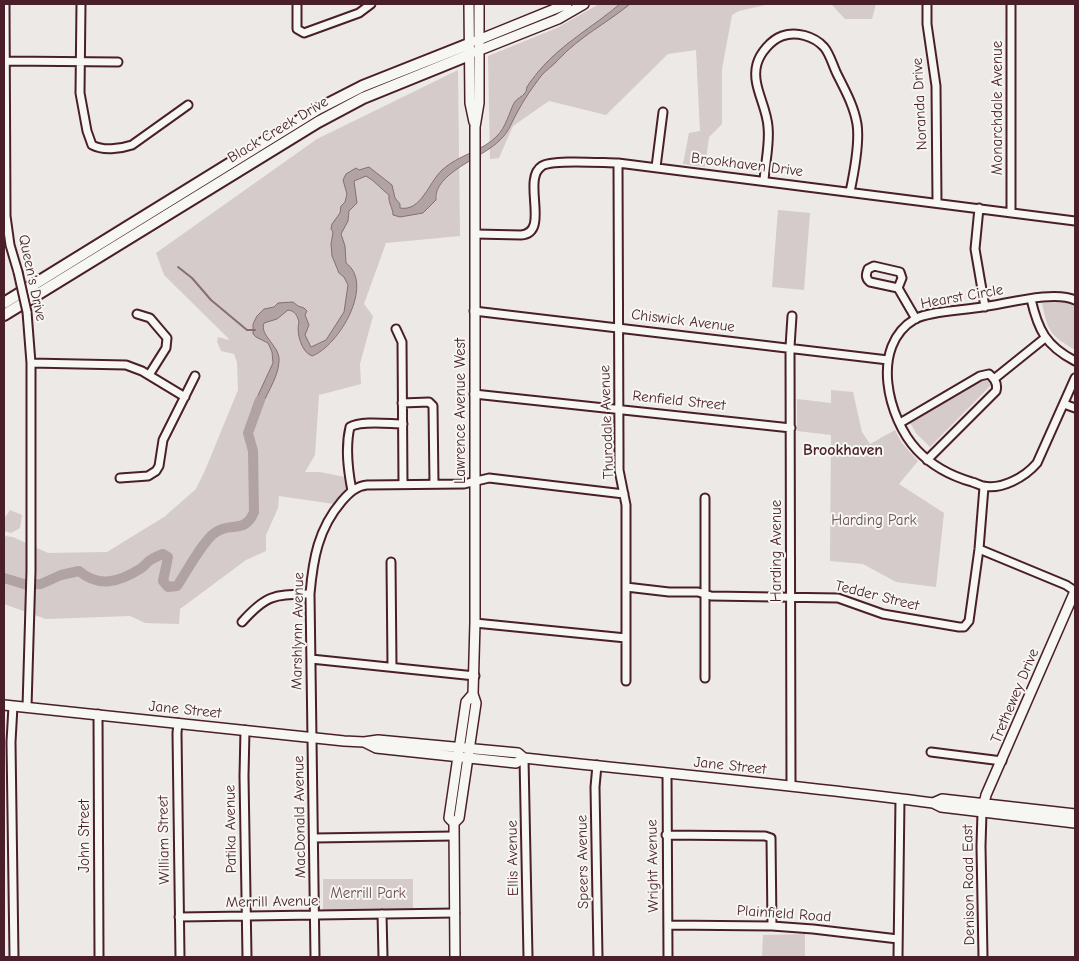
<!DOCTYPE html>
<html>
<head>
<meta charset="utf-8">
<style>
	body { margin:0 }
	#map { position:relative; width:1079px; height:961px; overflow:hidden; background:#ece9e6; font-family:"Comic Neue",sans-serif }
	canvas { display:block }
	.frame { position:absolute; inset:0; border:5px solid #4a1f2b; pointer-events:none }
</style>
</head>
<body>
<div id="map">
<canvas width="1079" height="961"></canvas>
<div class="frame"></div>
</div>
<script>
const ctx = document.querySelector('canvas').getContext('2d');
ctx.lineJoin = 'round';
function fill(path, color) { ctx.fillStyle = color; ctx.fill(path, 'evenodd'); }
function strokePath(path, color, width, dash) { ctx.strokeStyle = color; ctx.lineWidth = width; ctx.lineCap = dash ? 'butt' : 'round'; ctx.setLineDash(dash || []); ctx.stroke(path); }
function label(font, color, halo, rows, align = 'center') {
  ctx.font = font + ' "Comic Neue",sans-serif'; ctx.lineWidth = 4; ctx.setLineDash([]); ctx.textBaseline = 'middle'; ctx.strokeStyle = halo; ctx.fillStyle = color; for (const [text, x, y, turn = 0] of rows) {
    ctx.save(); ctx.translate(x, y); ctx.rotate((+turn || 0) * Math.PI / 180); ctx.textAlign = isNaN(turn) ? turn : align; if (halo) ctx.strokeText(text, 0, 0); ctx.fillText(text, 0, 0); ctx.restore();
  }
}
const green = new Path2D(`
	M599,4H770L739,11L732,15L722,69V124L709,137L705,167L683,164L689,133L700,131L696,50L668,54L606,115L549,101L513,126L499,158L490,159L488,56L557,28Z
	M831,4H876L872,19H845Z
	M458,70L460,236L386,243L364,304L373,316L360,364L361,384L319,395L315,455L305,472H320L355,479L334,504L279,496L278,508L266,535V551L246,560L180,609L179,624L145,623L130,616L46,619L4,604V536L13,537L48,553L107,552L164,517L196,489L206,468L238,390L237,362L234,354L221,351L217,342L218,337L229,340V339L164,275L156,253L317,139Z
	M778,210L810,213L804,290L772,287Z
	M1063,302L1072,303L1075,305V350C1050,335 1048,332 1042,303Z
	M991,376L993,383L930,447L916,433L908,419L984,377Z
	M831,390L853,392L862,432L870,444L895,430L902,443L918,461L899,484L944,513L936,587L896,582L863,564L830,561L831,435L797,431V399L831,403Z
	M10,510L22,515L20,528L11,533L4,531V519Z
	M323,879H413V910H323Z
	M805,934V957H762L763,935Z`);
const water = new Path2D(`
	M620,4H630C607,23 579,37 558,60C553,66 546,70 541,76C533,87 524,99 518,111C512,121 509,132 500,140C483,158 433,173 436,200L423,213L400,217L393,215C393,208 388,203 389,195C381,189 375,181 366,176L354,181L357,203L349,211L348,221L341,234L345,246L346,263C375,284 339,346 312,356C301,352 296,332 299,322C297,315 295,311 288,310L277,319L264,323C259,336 281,346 279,362C278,379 264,397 259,413L252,411L254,404L273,363L272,352L268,343L256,337L253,334V324L257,316L264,309L274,307L278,303L293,302L298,306L304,308L307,311L305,315L309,325L305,335L311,347L326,340L344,312L348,285L344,277L339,273L332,256L331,244L333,232L331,229L332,224L340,213L341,206L345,202L347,194L343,180L346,174L356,168L359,170L369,167L392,185L395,198L400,204V208C421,212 429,182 442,170C458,155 483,151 497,136C506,127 509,113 514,103C517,98 522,97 525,93C527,91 526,89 527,87C529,83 535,76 538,72C561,44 593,27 620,4Z`);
const stream = new Path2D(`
	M178,267L192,278L211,300L247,330H255`);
const river = new Path2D(`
	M4,578L27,585L41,584L61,575L79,571C99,588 119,582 140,569C143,567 146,564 149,561C153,558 158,556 163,554L168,557L163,581L168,587L177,586C186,573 203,540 216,532C231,522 245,534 254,512L253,451L248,433L260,400`);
const minor = new Path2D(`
	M5,4L6,216L10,245L18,272
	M81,4L80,93L87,131L92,145C103,151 120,149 132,145L188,105
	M297,4V29L304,33L359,13L371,4
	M927,4V24L936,86L937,202
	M5,61L118,62
	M618,163L619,454V470L626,505V681
	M656,167L663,112
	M764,181C765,163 770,144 768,127C767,106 751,85 757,64C760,53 771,40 782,36C796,31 814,36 824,47C830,54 833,66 837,74C845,90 854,106 857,124C860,143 854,173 850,192
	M979,208L975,249L985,307
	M1011,213V4
	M475,234L521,235C551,233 521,179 542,166C552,159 603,163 618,163L1075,221
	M898,288L902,278L900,272L874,266L868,269C866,274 865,278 870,282L898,288L916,319
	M1031,299C1038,330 1046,346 1075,361
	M1075,300C1054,290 1006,304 982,307C965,310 929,311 915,319C869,346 888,419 917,450C933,467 951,476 972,482C976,483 979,485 983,486C1002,490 1025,477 1037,463L1075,378
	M474,311L888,360
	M27,312L31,363V571L27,707
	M137,314L150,318L167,338L166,348L149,375
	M396,329L402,342L403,484
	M31,363L126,365L142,371L185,397
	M994,379L1045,338
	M474,394L791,428
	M402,403L429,402L433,406L434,484
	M1064,404L1075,408
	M900,423L980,376L989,374C994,378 998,384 996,391L927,460
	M120,478L148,476L156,471L159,466L163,440L195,376
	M352,491C348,470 345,448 350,427C361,420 390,424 403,424
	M979,549L1066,585L1075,591
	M391,562L392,666
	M626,587L669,592H698L711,596L838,598L883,614L959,627H964L969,621L979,549L984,487
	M242,622C267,594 274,595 310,594
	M475,623L626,638
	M311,659L475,676
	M705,678V498
	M13,706L11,742L14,957
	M98,714L99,957
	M178,723L177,733L180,957
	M245,730L244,776L247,957
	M931,752L1002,761
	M524,758L528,957
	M597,765L595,787L598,957
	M667,774L668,957
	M791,785L790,347L792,316
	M982,812L981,846L983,957
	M666,835L765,836L771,838L772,926
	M314,838L454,836
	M382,914L383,957
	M179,917L455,913
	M668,925L772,926L813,929L898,939
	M315,957L310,594C313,559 318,529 342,501C349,493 356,486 367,485L464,484L489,478L624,494
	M898,957L900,799`);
const major = new Path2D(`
	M469,4L470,103L474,122
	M476,41L567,4
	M475,52L558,19L584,4
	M4,705L344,741L364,742L378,740L518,753L524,758C661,773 797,785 933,803L941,807L1075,823
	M364,742L376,748L516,763L524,758
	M933,803L942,799L1075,814
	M982,812L986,795L1075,591
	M454,823L459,818L476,703L473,694L475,623V127L479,103V4
	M455,957L454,823L449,818L466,702L473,694`);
const highway = new Path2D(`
	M4,303L318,109L363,86L469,44
	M4,315L318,122L363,98L469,55`);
const minorBridge = new Path2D(`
	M18,272L27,312`);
const streetNames = [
	["Noranda Drive",920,104,-93],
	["Monarchdale Avenue",998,108,-90],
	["Black Creek Drive",278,130,-31],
	["Brookhaven Drive",747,165,7],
	["Queen's Drive",32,278,78],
	["Hearst Circle",962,297,-10],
	["Chiswick Avenue",683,321,7],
	["Renfield Street",679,401,6],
	["Lawrence Avenue West",461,411,-90],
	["Thurodale Avenue",607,422,-92],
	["Harding Avenue",777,551,-90],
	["Tedder Street",877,596,14],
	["Marshlynn Avenue",298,631,-89],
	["Trethewey Drive",1015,696,-67],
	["Jane Street",185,710,6],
	["Jane Street",730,766,6],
	["MacDonald Avenue",300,817,-91],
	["Patika Avenue",231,829,-91],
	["John Street",85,836,-90],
	["William Street",164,840,-91],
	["Ellis Avenue",513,858,-91],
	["Speers Avenue",583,862,-91],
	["Wright Avenue",653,866,-91],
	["Denison Road East",969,885,-91],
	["Merrill Avenue",272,902,-1],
	["Plainfield Road",784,914,4]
];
const parkNames = [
	["Harding Park",874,521],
	["Merrill Park",368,894]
];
const neighbourhoodNames = [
	["Brookhaven",843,450]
];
fill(green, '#d4cbca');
fill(water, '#b1a2a3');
strokePath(water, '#886e73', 1);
strokePath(stream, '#886e73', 2);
strokePath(river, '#b1a2a3', 10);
strokePath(minor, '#4a1f2b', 11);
strokePath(major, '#4a1f2b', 12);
strokePath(highway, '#4a1f2b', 14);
strokePath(minor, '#f6f6f2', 7);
strokePath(major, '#f6f6f2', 9);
strokePath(highway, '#f6f6f2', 10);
strokePath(minorBridge, '#4a1f2b', 11, []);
strokePath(minorBridge, '#f6f6f2', 7);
label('15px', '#4a1f2b', '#f6f6f2', streetNames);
label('15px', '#6c4a53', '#f6f6f2', parkNames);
label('bold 16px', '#4a1f2b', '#f6f6f2', neighbourhoodNames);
</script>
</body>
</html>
